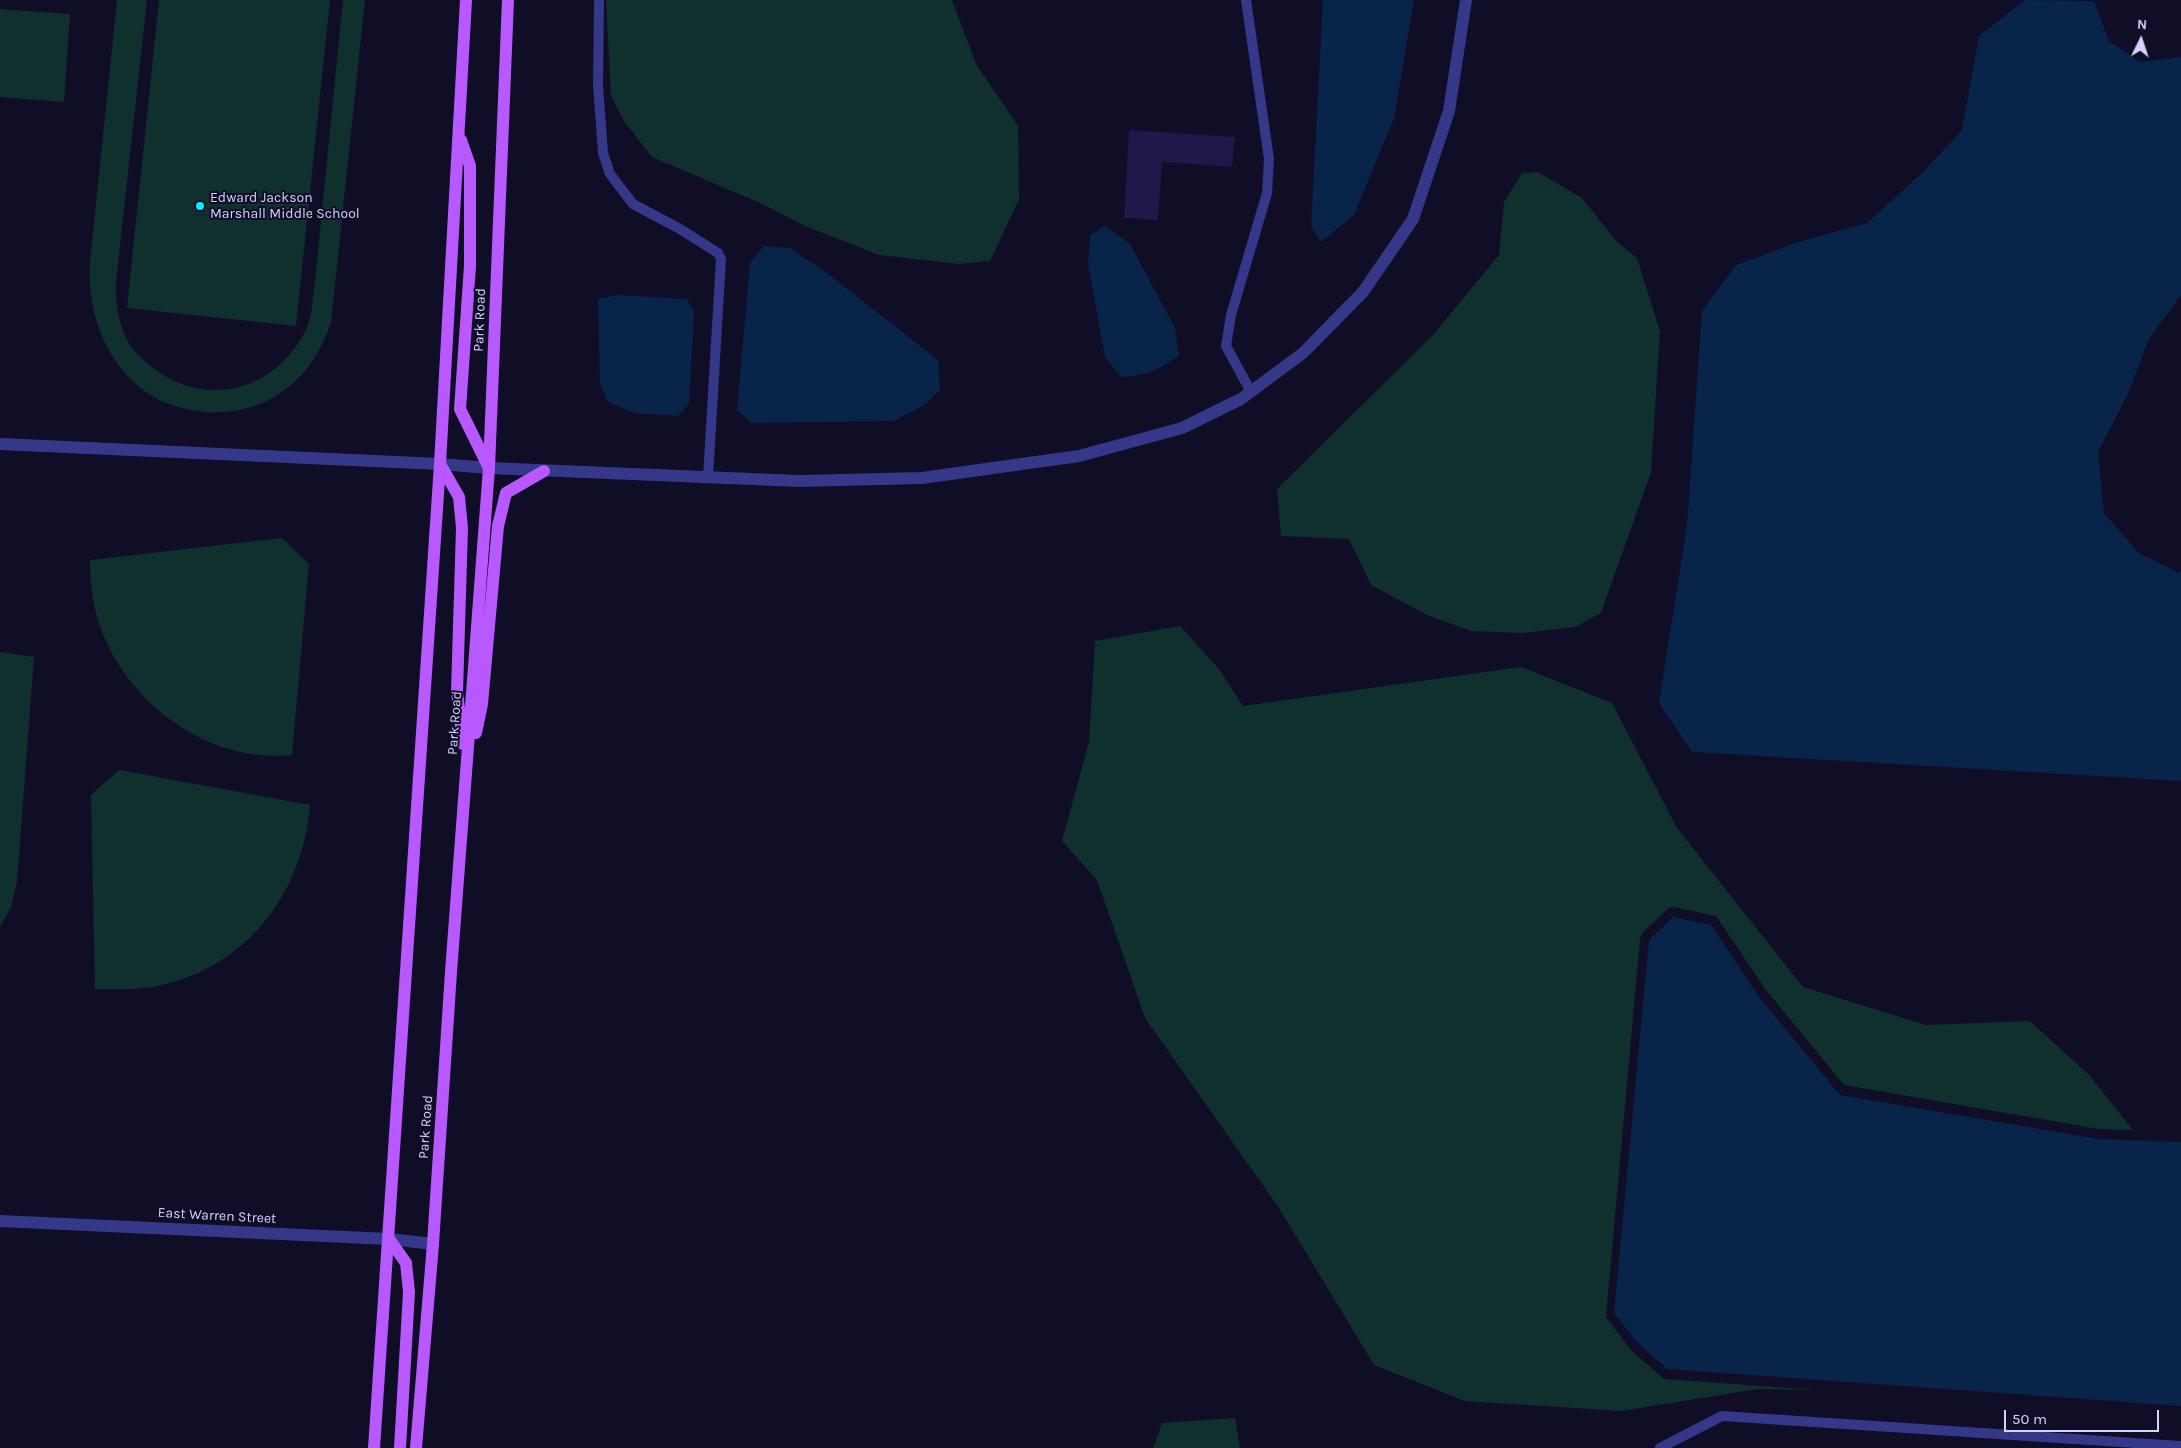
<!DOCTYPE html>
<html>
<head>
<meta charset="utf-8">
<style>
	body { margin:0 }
	#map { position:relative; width:2181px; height:1448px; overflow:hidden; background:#100d26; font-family:Karla,sans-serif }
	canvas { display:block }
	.north { position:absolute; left:2116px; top:15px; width:50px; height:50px; -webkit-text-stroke:4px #100d26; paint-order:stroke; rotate:4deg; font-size:14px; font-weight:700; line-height:20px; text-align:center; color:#d4d2ff }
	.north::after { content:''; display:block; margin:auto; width:18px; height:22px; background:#d4d2ff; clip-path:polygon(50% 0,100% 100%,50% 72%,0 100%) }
	.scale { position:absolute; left:2004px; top:1410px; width:155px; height:22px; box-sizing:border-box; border:2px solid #d4d2ff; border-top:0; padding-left:6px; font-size:15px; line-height:18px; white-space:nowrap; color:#d4d2ff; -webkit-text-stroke:4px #100d26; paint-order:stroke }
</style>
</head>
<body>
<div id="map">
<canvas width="2181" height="1448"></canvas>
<div class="north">N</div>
<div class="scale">50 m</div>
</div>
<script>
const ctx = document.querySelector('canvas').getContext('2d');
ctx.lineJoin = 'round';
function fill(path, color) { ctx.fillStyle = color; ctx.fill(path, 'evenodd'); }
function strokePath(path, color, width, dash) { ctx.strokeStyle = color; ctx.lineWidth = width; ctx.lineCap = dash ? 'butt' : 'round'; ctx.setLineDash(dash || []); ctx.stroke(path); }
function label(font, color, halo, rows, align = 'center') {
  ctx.font = font + ' Karla,sans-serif'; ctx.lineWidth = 4; ctx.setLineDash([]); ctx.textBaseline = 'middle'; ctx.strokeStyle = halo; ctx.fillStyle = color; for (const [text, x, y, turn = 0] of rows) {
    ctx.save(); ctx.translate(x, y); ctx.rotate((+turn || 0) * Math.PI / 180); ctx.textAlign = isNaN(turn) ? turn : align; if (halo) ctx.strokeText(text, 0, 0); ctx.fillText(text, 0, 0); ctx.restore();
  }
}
const green = new Path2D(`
	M117,0H147L116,282C115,303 119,327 130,345C134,352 142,358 148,364C185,396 237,400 276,368C290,356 303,340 309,322C313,309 313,294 315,281L343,0H365L331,322C313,379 268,416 206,412C188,410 168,406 152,396C106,367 87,314 90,262Z
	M159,0H330L296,326L127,308Z
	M606,0H952L976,64L1018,126L1019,199L990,261L959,264L879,255L805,226L760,203L652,157L624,121L611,96Z
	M0,9L70,14L64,102L0,97Z
	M1538,172L1582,198L1617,242L1637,258L1660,331L1651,472L1601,613L1575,627L1523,633L1471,631L1427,615L1371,585L1349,539L1281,536L1277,489L1433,335L1499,255L1504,202L1522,173Z
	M282,538L309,564L292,755C205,764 121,699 97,617C92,599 90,579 90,560Z
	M1180,626L1219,669L1243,706L1521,667L1612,703L1677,828L1803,987L1926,1025L2030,1021L2089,1075L2133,1130L2099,1129L1844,1085L1766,990L1716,916L1674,907L1669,908L1643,932L1640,939L1606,1317L1631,1350L1664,1379L1816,1390L1758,1389L1621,1411L1465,1401L1374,1365L1279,1208L1145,1018L1097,880L1062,841L1089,742L1095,641Z
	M0,652L34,657L17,882L11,907L0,927Z
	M119,770L310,805C303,895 244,971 152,987C133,990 114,989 95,989L91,795Z
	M1235,1418L1240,1448H1153L1162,1423Z`);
const water = new Path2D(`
	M1323,0H1414L1394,118L1354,215L1321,242L1311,227Z
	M2025,0L2094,1L2109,41L2140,62L2181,57V295L2149,339L2127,396L2098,452L2104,513L2139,553L2179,573L2181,570V781L1692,752L1659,703L1687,525L1702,311L1736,265L1798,242L1867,223L1923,172L1962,130L1979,36Z
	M1105,226L1130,244L1175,328L1179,356C1159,369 1146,376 1121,377L1105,357L1088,264L1090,235Z
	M764,246L790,248L826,272L938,360L940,390L924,405L894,421L752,423L737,410L750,263Z
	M618,295L687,299L694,312L689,404L678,416L633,413L607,401L600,383L598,299Z
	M1673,917L1711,925L1759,997L1840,1095L2098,1139L2181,1142V1406L1667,1369L1637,1342L1614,1313L1649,940Z`);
const building = new Path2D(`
	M1129,130L1235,137L1232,167L1162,162L1158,220L1124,218Z`);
const service = new Path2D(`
	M599,0L598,85L603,153L610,174L633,204L680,229L718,253L721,259L708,477
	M1246,0L1269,159L1267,193L1231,315L1226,346L1251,392
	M1660,1448L1722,1416L2181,1446`);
const minor = new Path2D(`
	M440,464L489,468L799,481L922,478L1079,456L1182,428L1241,399L1303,353L1363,292L1413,219L1449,111L1466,0
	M0,1221L389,1239L433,1244`);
const tertiary = new Path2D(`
	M0,444L440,464`);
const primary = new Path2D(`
	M461,140L470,166V266L460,409L488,466
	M440,464L459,497L462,528L457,692L463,744
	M476,733L482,704L498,526L506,493L544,471
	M389,1239L406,1263L409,1292L400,1448
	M374,1448L440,464L466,0
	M416,1448L433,1244L451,972L489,468L508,0`);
const markers = [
	[200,206,5,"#00f2fd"]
];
const poiNames = [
	["Edward Jackson",210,198],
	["Marshall Middle School",210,214]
];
const streetNames = [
	["Park Road",480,320,-88],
	["Park Road",455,723,-86],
	["Park Road",426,1127,-86],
	["East Warren Street",217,1216,3]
];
fill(green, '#10302d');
fill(water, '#082449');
fill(building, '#1f1848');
strokePath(service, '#353788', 10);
strokePath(minor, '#353788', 12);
strokePath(tertiary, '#353788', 12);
strokePath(primary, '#b759ff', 12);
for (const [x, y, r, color] of markers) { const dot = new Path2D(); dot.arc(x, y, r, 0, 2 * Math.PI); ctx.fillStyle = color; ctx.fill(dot); strokePath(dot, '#100d26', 2); }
label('14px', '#d4d2ff', '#100d26', poiNames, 'left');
label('14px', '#d4d2ff', '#100d26', streetNames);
</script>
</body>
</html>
